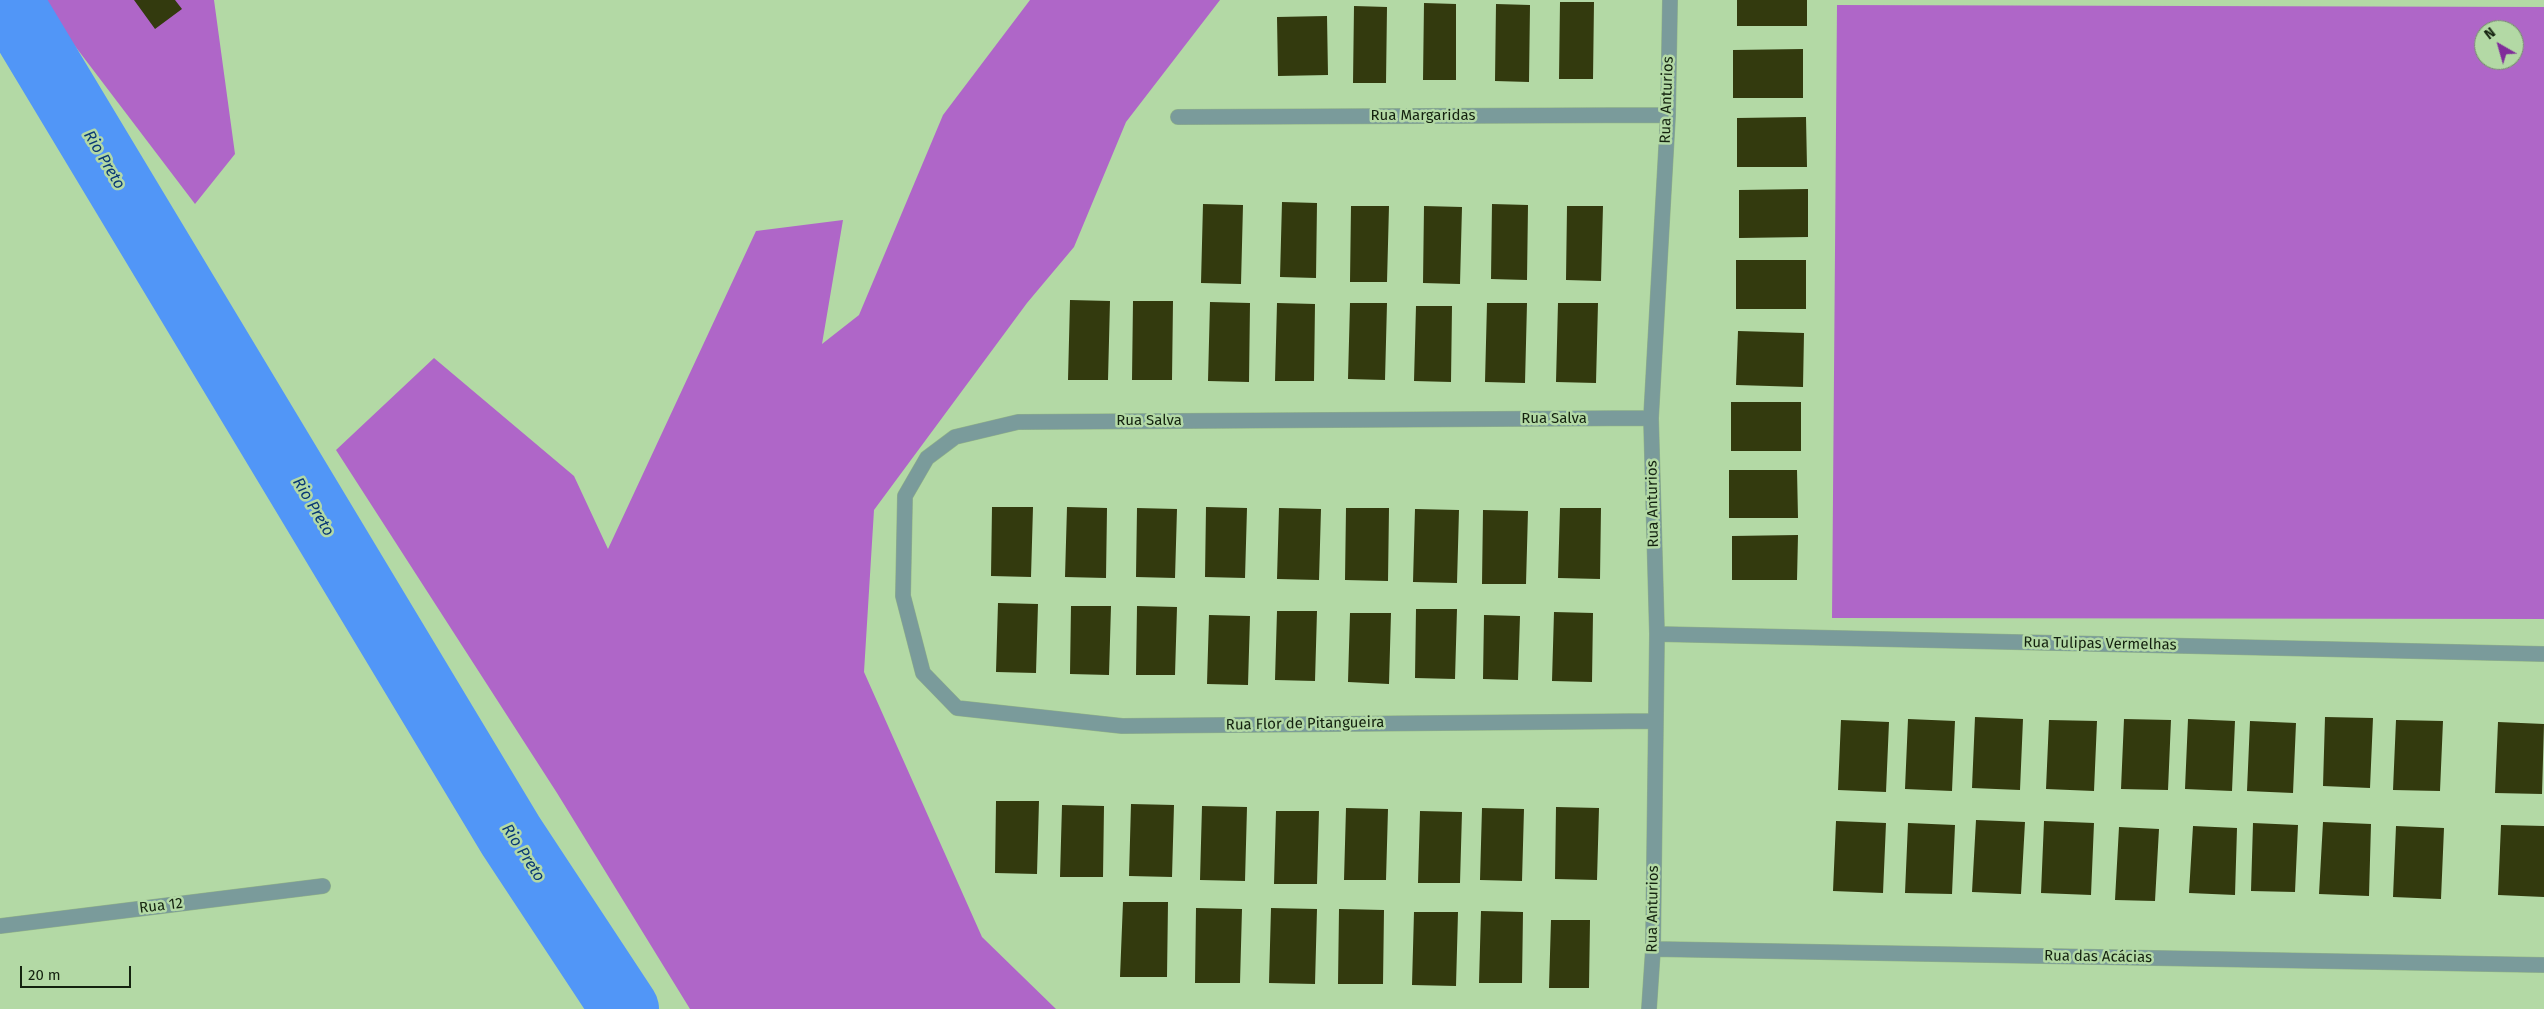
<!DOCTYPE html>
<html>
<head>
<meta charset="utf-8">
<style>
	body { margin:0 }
	#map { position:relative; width:2544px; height:1009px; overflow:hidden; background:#b3d9a5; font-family:"Fira Sans",sans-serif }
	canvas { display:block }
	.north { position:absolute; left:2474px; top:20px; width:50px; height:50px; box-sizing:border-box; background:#b3d9a5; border:1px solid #739069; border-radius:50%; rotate:322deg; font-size:14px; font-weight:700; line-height:20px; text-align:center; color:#14220f }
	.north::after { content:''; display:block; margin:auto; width:18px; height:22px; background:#802c9a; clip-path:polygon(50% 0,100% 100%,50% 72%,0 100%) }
	.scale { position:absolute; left:20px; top:966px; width:111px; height:22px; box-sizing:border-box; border:2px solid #14220f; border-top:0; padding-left:6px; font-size:15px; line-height:18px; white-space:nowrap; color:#14220f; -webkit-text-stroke:4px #b3d9a5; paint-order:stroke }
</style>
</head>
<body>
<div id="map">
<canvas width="2544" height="1009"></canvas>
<div class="north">N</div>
<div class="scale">20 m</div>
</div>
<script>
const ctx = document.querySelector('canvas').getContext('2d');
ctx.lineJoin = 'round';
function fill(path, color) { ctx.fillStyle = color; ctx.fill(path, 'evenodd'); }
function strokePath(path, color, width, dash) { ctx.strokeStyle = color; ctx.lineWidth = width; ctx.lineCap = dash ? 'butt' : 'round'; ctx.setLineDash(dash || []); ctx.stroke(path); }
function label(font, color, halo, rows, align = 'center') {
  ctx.font = font + ' "Fira Sans",sans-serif'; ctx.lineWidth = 5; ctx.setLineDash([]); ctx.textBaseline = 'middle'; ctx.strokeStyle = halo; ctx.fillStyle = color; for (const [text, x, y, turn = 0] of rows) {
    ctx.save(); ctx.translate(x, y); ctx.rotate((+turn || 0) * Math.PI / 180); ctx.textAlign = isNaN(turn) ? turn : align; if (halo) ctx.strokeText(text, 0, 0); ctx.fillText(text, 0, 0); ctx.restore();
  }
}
const forest = new Path2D(`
	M40,0H214L235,154L195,204Z
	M1030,0H1220L1126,122L1074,247L1027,303L874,510L864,672L982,937L1056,1009H690L557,793L336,450L434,358L574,476L608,549L756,231L843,220L822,344L859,315L943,115Z
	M1837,5L2544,7V619L1832,618ZM2484,30H2514V60H2484Z`);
const river = new Path2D(`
	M8,0L511,836L625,1009`);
const building = new Path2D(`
	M134,0H175L182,9L155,29Z
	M1737,0H1807V26H1737Z
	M1560,2H1594L1593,79H1559Z
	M1424,3L1456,4V80H1423Z
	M1496,4L1530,5L1529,82L1495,81Z
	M1354,6L1387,7L1386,83H1353Z
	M1327,16L1328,75L1278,76L1277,17Z
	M1803,49V98H1733V50Z
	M1806,117L1807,167H1737V118Z
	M1808,189V237L1739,238V190Z
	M1282,202L1317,203L1316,278L1280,277Z
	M1203,204L1243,205L1241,284L1201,283Z
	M1492,204L1528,205L1527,280L1491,279Z
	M1351,206H1389L1387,282H1350Z
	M1424,206L1462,207L1460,284L1423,283Z
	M1567,206H1603L1601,281L1566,280Z
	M1736,260H1806V309H1736Z
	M1070,300L1110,301L1108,380H1068Z
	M1133,301H1173L1172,380H1132Z
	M1210,302L1250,303L1249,382L1208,381Z
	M1277,303L1315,304L1314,381H1275Z
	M1350,303H1387L1385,380L1348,379Z
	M1487,303H1527L1525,383L1485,382Z
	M1558,303H1598L1596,383L1556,382Z
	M1416,306H1452L1451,382L1414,381Z
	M1738,331L1804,333L1803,387L1736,385Z
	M1731,402H1801V451H1731Z
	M1729,470H1797L1798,518H1729Z
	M992,507H1033L1031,577L991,576Z
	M1067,507L1107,508L1106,578L1065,577Z
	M1206,507L1247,508L1245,578L1205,577Z
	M1137,508L1177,509L1175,578L1136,577Z
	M1279,508L1321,509L1319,580L1277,579Z
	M1346,508H1389L1388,581L1345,580Z
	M1560,508H1601L1600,579L1558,578Z
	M1415,509L1459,510L1457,583L1413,582Z
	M1483,510L1528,511L1526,584H1482Z
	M1798,535L1797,580H1732V536Z
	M998,603L1038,604L1036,673L996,672Z
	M1071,606H1111L1109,675L1070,674Z
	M1137,606L1177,607L1175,675H1136Z
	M1416,609H1457L1455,679L1415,678Z
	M1277,611H1317L1315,681L1275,680Z
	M1554,612L1593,613L1592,682L1552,681Z
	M1350,613H1391L1389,684L1348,682Z
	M1209,615L1250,616L1248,685L1207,684Z
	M1484,615L1520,616L1518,680L1483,679Z
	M1975,717L2023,719L2020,790L1972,788Z
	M2325,717L2373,718L2370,788L2323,786Z
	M1908,719L1955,721L1952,791L1905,789Z
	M2124,719L2171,720L2168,790L2121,789Z
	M2188,719L2235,721L2232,791L2185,789Z
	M1841,720L1889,722L1886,792L1838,790Z
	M2049,720L2097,721L2094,791L2046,789Z
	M2396,720L2443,721L2440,791L2393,790Z
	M2250,721L2296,723L2293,793L2247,791Z
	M2498,722L2544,724L2542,794L2495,793Z
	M996,801H1039L1037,874L995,873Z
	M1131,804L1174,805L1172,877L1129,876Z
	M1062,805L1104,806L1103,877H1060Z
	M1202,806L1247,807L1245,881L1200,880Z
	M1556,807L1599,808L1597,880L1555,879Z
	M1346,808L1388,809L1386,880H1344Z
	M1482,808L1524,809L1522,881L1480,880Z
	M1276,811H1319L1317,884H1274Z
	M1420,811L1462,812L1460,883H1418Z
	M1976,820L2025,822L2021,894L1972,892Z
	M1836,821L1886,823L1883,893L1833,891Z
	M2044,821L2094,823L2091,895L2041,893Z
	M2323,822L2371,824L2369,896L2319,894Z
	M1908,823L1955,825L1952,894L1905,893Z
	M2253,823L2298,825L2295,892L2251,891Z
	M2501,825L2544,826V897L2498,895Z
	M2193,826L2237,828L2235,895L2189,893Z
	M2396,826L2444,828L2441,899L2393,897Z
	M2119,827L2159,829L2155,901L2115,900Z
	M1123,902H1168L1167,977H1120Z
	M1196,908L1242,909L1240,983H1195Z
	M1271,908L1317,909L1315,984L1269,983Z
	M1339,909L1384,910L1383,984H1338Z
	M1481,911L1523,912L1522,983H1479Z
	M1414,912H1458L1456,986L1412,985Z
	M1551,920H1590L1589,988H1549Z`);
const minor = new Path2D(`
	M1178,117L1668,115
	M1651,418L1018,422L955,437L927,458L905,496L903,596L923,673L957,708L1122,726L1655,721
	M1657,634L2544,654
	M0,926L323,886
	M1653,949L2544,965
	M1649,1009L1653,949L1657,634L1651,418L1668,115L1670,0`);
const streetNames = [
	["Rua Anturios",1667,100,-88],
	["Rua Margaridas",1423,116],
	["Rua Salva",1554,419],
	["Rua Salva",1149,421],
	["Rua Anturios",1653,504,-91],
	["Rua Tulipas Vermelhas",2100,644,1],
	["Rua Flor de Pitangueira",1305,724,-1],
	["Rua 12",161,906,-7],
	["Rua Anturios",1653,909,-89],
	["Rua das Acácias",2098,957,1]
];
const waterNames = [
	["Rio Preto",104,160,59],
	["Rio Preto",313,507,59],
	["Rio Preto",523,853,57]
];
fill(forest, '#af66c8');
strokePath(river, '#5196f7', 68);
fill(building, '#333a0e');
strokePath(minor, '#93b487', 16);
strokePath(minor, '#7a9b9b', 15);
label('15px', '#14220f', '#b3d9a5', streetNames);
label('italic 16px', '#0a3975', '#b3d9a5', waterNames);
</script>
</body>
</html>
